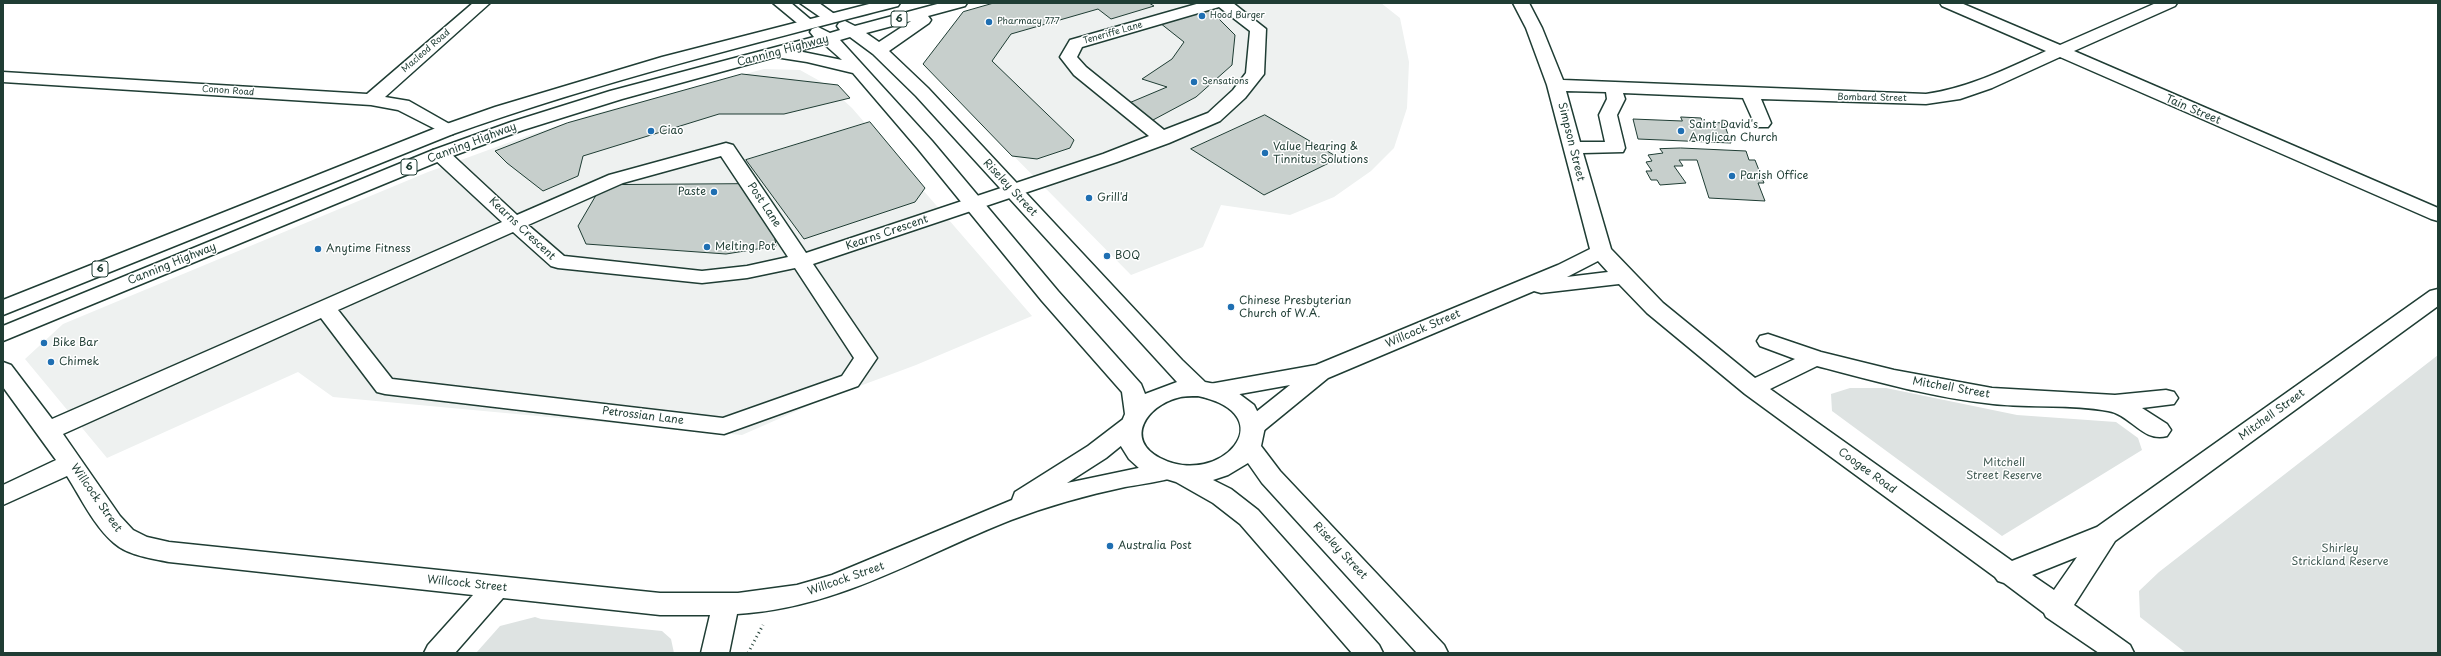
<!DOCTYPE html>
<html>
<head>
<meta charset="utf-8">
<style>
	body { margin:0 }
	#map { position:relative; width:2441px; height:656px; overflow:hidden; background:#fff; font-family:"Playpen Sans",sans-serif }
	canvas { display:block }
	.frame { position:absolute; inset:0; border:4px solid #1f3d34; pointer-events:none }
</style>
</head>
<body>
<div id="map">
<canvas width="2441" height="656"></canvas>
<div class="frame"></div>
</div>
<script>
const ctx = document.querySelector('canvas').getContext('2d');
ctx.lineJoin = 'round';
function fill(path, color) { ctx.fillStyle = color; ctx.fill(path, 'evenodd'); }
function strokePath(path, color, width, dash) { ctx.strokeStyle = color; ctx.lineWidth = width; ctx.lineCap = dash ? 'butt' : 'round'; ctx.setLineDash(dash || []); ctx.stroke(path); }
function label(font, color, halo, rows, align = 'center') {
  ctx.font = font + ' "Playpen Sans",sans-serif'; ctx.lineWidth = 3; ctx.setLineDash([]); ctx.textBaseline = 'middle'; ctx.strokeStyle = halo; ctx.fillStyle = color; for (const [text, x, y, turn = 0] of rows) {
    ctx.save(); ctx.translate(x, y); ctx.rotate((+turn || 0) * Math.PI / 180); ctx.textAlign = isNaN(turn) ? turn : align; if (halo) ctx.strokeText(text, 0, 0); ctx.fillText(text, 0, 0); ctx.restore();
  }
}
const built = new Path2D(`
	M993,3H1381L1400,18L1409,62L1407,108L1394,148L1371,171L1334,197L1290,215L1221,205L1203,247L1131,275L923,64L963,12Z
	M764,69L800,70L827,85L852,108L1032,316L916,365L817,402L742,435L333,397L298,372L107,458L25,359L63,324L428,172L524,137L590,115Z`);
const green = new Path2D(`
	M2438,355V653H2186L2140,617L2139,591L2159,572Z
	M1850,388H1886L2017,415L2116,422L2138,438L2142,450L2002,536L1832,411L1831,394Z
	M535,617L541,619L662,631L671,639L674,653H476L500,626Z`);
const building = new Path2D(`
	M994,3H1149L1154,6L1111,19L1098,9L1011,34L992,61L1074,140L1070,148L1037,159L1012,156L923,64L963,12Z
	M1208,8L1235,35L1232,65L1196,97L1153,120L1129,103L1167,87L1142,79L1172,59L1184,42L1160,23Z
	M742,74L838,85L850,98L784,114H719L583,156L578,176L543,191L507,163L495,151L567,123Z
	M1265,115L1339,158L1264,195L1191,149Z
	M1681,117L1701,118L1703,122L1724,123L1731,143L1638,139L1633,119L1682,121Z
	M870,122L925,188L915,202L804,239L746,160Z
	M1681,148L1746,151L1749,160H1755L1764,183H1758L1765,201L1709,198L1697,160H1679L1683,166H1674L1686,183L1660,185L1657,180H1651L1646,171H1652L1646,162L1652,161L1648,155L1663,153L1660,149Z
	M740,184L774,233L776,246L726,254L586,244L578,226L602,185Z`);
const path = new Path2D(`
	M748,653L763,625`);
const minor = new Path2D(`
	M473,3H490L385,97L409,101L453,126L456,130L453,134L447,135L398,110L371,105L3,82V72L367,94Z
	M773,3H791L816,24L814,27H802Z
	M800,3H819L840,18L838,21H826Z
	M1200,3H1233L1266,29L1264,74L1245,98L1220,121L1169,143L1117,162L813,264L877,358L858,386L724,434L385,394L377,392L321,318L63,434L120,516L133,530L147,537L169,542L660,593H738L797,585L832,575L1012,500L1015,492L1088,446L1122,420L1130,418L1138,420L1142,426L1138,432L1106,458L1067,483L1167,462L1176,465L1179,471L1176,477C1159,482 1142,484 1125,487C1087,495 1048,506 1011,520C919,556 840,608 737,614L729,653H701L710,615H660L503,598L455,653H424L428,645L473,595L169,562C151,558 129,556 114,543C94,526 81,498 67,476L3,505V485L56,460L3,387V362L11,365L52,419L502,222L433,158L431,154L433,150H447L517,215L609,175L726,143L733,145L806,253L1103,154L1149,136L1074,75L1060,57L1070,40ZM1219,7L1250,31L1246,73L1233,90L1208,113L1164,130L1086,67L1077,57L1082,47ZM721,156L788,257L747,266L702,271L564,256L528,225L623,183ZM513,232L551,266L558,268L702,283L747,278L795,268L854,358L842,376L723,418L392,379L338,310Z
	M1513,3H1529L1542,28L1563,80L1926,94C1969,88 2006,69 2046,51L1942,6L1940,3H1961L2060,45L2156,3H2177L2175,6L2074,51L2438,208V221L2431,219L2060,57L1992,88L1960,99L1926,104L1761,99L1771,123L1768,127H1756L1743,98L1623,93L1625,99L1617,115L1625,148L1623,152L1583,153L1611,249L1663,303L1755,378L1795,359L1760,346L1757,341L1760,336L1768,334L1821,352L1894,370L1992,388L2115,395L2166,390L2174,392L2178,398L2174,404L2142,408L2167,424L2171,430L2167,436C2143,443 2130,414 2108,411C2071,404 2031,408 1993,404C1934,398 1875,381 1817,366L1770,389L2012,561L2097,527L2430,291L2438,289V306L2115,541L2074,605L2130,645L2134,653H2099L2046,617L2044,613L2004,583L1998,581L1995,577L1745,394L1647,313L1619,284L1541,293L1534,291L1328,378L1262,432L1254,434L1246,432L1242,426L1246,420L1290,385L1212,399L1204,397L1200,391L1204,385L1316,365L1558,265L1590,249L1547,85L1526,28ZM1566,91L1606,92L1607,99L1599,115L1605,142H1580ZM1598,261L1608,272L1567,277ZM2077,557L2054,590L2032,575Z`);
const highway = new Path2D(`
	M873,3H900L898,6C748,45 599,82 453,134L3,315V300L441,126L495,107L662,57Z
	M941,3H967L965,6L928,16L931,20L929,23L889,51L928,88L1182,360L1205,382L1230,387L1254,405L1265,427L1261,446L1280,471L1444,645L1448,653H1417L1262,483L1248,463L1228,475L1213,480L1231,489L1258,510L1379,645L1383,653H1352L1240,524L1213,503L1176,482L1153,475L1140,469L1129,459L1119,443L1117,433L1125,414L1122,392L1042,301L918,149L853,73L807,62L775,57L622,99L523,130L447,158L3,341V326L433,150L511,122L610,91L814,37L810,32L812,29L818,27L830,33L840,30L837,26L839,23L845,21L855,26ZM911,21L879,42L866,33ZM850,37L873,54L916,96L1177,382L1145,394L1141,384L1058,291L932,141L840,40ZM824,44L842,60L798,51ZM1198,396C1286,415 1220,489 1160,458C1124,439 1147,406 1177,398C1183,396 1191,396 1198,396Z`);
const markers = [
	[1202,16,4,"#1f6fb2"],
	[989,22,4,"#1f6fb2"],
	[1194,82,4,"#1f6fb2"],
	[651,131,4,"#1f6fb2"],
	[1681,131,4,"#1f6fb2"],
	[1265,153,4,"#1f6fb2"],
	[1732,176,4,"#1f6fb2"],
	[714,192,4,"#1f6fb2"],
	[1089,198,4,"#1f6fb2"],
	[707,247,4,"#1f6fb2"],
	[318,249,4,"#1f6fb2"],
	[1107,256,4,"#1f6fb2"],
	[1231,307,4,"#1f6fb2"],
	[44,343,4,"#1f6fb2"],
	[51,362,4,"#1f6fb2"],
	[1110,546,4,"#1f6fb2"]
];
const farPoinames = [
	["Hood Burger",1210,16],
	["Pharmacy 777",997,22],
	["Sensations",1202,82]
];
const farStreetnames = [
	["Teneriffe Lane",1113,33,-16],
	["Macleod Road",426,51,-41],
	["Conon Road",228,91,4],
	["Bombard Street",1872,98,1]
];
const shields = [
	[899,19,16],
	[409,167,16],
	[100,269,16]
];
const shieldNames = [
	["6",899,19],
	["6",409,167],
	["6",100,269]
];
const streetNames = [
	["Canning Highway",783,51,-15],
	["Tain Street",2193,110,23],
	["Simpson Street",1571,142,76],
	["Canning Highway",472,143,-21],
	["Riseley Street",1010,188,47],
	["Post Lane",764,205,56],
	["Kearns Crescent",522,229,43],
	["Kearns Crescent",887,233,-19],
	["Canning Highway",172,264,-22],
	["Willcock Street",1423,329,-23],
	["Mitchell Street",1951,388,10],
	["Mitchell Street",2272,415,-36],
	["Petrossian Lane",643,416,7],
	["Coogee Road",1867,471,36],
	["Willcock Street",96,498,55],
	["Riseley Street",1340,551,47],
	["Willcock Street",846,579,-19],
	["Willcock Street",467,584,6]
];
const poiNames = [
	["Saint David's",1689,125],
	["Anglican Church",1689,138],
	["Ciao",659,131],
	["Value Hearing &",1273,147],
	["Tinnitus Solutions",1273,160],
	["Parish Office",1740,176],
	["Paste",706,192,"right"],
	["Grill'd",1097,198],
	["Melting Pot",715,247],
	["Anytime Fitness",326,249],
	["BOQ",1115,256],
	["Chinese Presbyterian",1239,301],
	["Church of W.A.",1239,314],
	["Bike Bar",52,343],
	["Chimek",59,362],
	["Australia Post",1118,546]
];
const parkNames = [
	["Mitchell",2004,463],
	["Street Reserve",2004,476],
	["Shirley",2340,549],
	["Strickland Reserve",2340,562]
];
fill(built, '#eef1f0');
fill(green, '#dee3e2');
fill(building, '#c7cfcc');
strokePath(building, '#1f3d34', 1);
strokePath(minor, '#1f3d34', 3);
strokePath(highway, '#1f3d34', 3);
strokePath(path, '#1f3d34', 3, [1, 3.5]);
fill(minor, '#fff');
fill(highway, '#fff');
for (const [x, y, r, color] of markers) { const dot = new Path2D(); dot.arc(x, y, r, 0, 2 * Math.PI); ctx.fillStyle = color; ctx.fill(dot); strokePath(dot, '#fff', 1.5); }
label('9px', '#1f3d34', '#fff', farPoinames, 'left');
label('9px', '#1f3d34', '#fff', farStreetnames);
for (const [x, y, w] of shields) { const box = new Path2D(); box.roundRect(x - w / 2, y - 8, w, 16, 3); ctx.fillStyle = '#fff'; ctx.fill(box); strokePath(box, '#1f3d34', 1); }
label('bold 10px', '#1f3d34', null, shieldNames);
label('11px', '#1f3d34', '#fff', streetNames);
label('11px', '#1f3d34', '#fff', poiNames, 'left');
label('11px', '#455e57', '#fff', parkNames);
</script>
</body>
</html>
